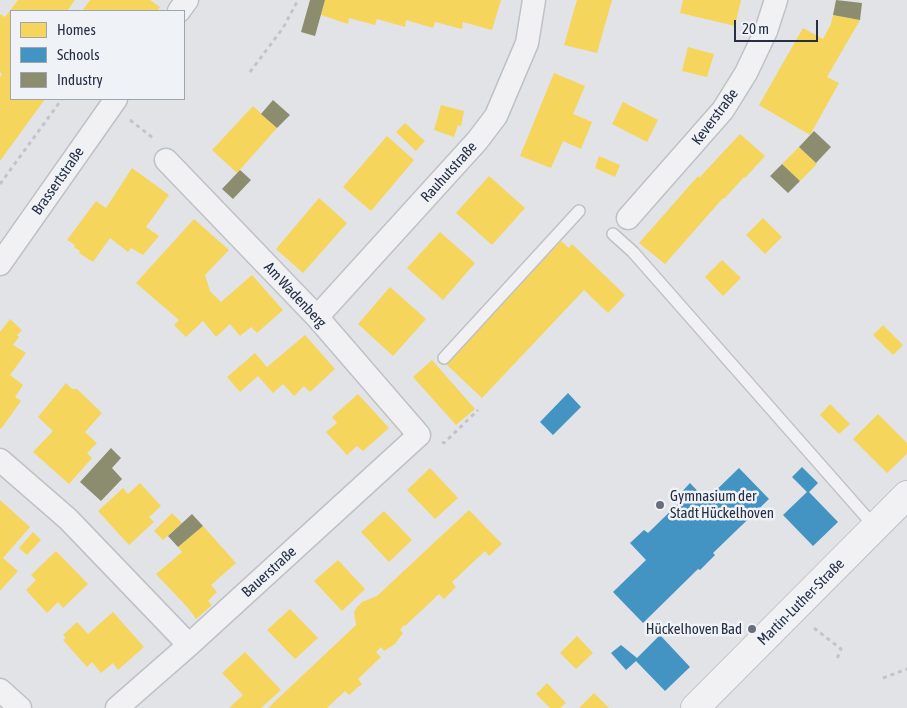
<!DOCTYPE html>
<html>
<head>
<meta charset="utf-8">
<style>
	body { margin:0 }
	#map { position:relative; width:907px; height:708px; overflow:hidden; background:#e1e3e7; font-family:"Asap Condensed",sans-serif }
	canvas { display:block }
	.legend { position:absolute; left:10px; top:10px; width:175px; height:90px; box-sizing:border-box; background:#eff2f7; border:1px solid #9fa4af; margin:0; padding:6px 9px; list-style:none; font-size:15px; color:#272f42 }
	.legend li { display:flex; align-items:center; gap:10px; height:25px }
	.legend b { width:25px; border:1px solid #9fa4af }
	.scale { position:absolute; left:734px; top:20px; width:84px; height:22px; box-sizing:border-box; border:2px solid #272f42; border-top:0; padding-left:6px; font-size:15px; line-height:18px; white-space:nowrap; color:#272f42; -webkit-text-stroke:4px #eff2f7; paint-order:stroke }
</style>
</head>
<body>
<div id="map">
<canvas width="907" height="708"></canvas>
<ul class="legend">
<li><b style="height:14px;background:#f6d55c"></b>Homes</li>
<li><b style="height:14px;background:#4393c3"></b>Schools</li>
<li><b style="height:14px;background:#8c8c6e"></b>Industry</li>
</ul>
<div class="scale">20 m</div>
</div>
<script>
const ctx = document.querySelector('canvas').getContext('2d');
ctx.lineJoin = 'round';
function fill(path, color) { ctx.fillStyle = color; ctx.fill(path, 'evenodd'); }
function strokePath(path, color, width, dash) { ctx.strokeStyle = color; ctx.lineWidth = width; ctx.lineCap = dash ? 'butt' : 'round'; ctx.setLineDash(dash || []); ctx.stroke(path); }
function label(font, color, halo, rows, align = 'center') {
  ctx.font = font + ' "Asap Condensed",sans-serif'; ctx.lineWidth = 5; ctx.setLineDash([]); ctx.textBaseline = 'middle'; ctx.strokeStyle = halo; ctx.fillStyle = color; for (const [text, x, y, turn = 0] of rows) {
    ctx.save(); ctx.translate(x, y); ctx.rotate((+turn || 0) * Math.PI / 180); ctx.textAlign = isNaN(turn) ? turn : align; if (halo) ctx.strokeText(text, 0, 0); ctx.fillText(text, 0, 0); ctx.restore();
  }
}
const homes = new Path2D(`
	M18,0H75L67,11H11V99H45L0,161V77L2,74L0,72V14L5,17Z
	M90,0H150L160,7L157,11H82Z
	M325,0H501L492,30L463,22L462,29L435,22L433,28L406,20L405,27L377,19L375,25L349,18L348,24L321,15Z
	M577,0H612L597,53L564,45Z
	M683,0H741L735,26L680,13Z
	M833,15L860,20L827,77L839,83L810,135L759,105L803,28L823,39L831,24Z
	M688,47L714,54L707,77L682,71Z
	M554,73L585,86L573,114L592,122L581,149L563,141L551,168L520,156Z
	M623,102L658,120L647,142L612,124Z
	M441,105L464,111L461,126L458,125L454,137L434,130Z
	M253,106L277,128L237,173L212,150Z
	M405,123L425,141L416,151L396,132Z
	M740,134L765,156L745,178L744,177L724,199L723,198L665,264L639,243L698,176L699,178Z
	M387,136L414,160L371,211L343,187Z
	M799,147L817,164L800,181L782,164Z
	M599,156L620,165L615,177L595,168Z
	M132,168L169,195L146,227L159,236L143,255L131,248L128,252L110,238L93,262L79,253L80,251L74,247L75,245L67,240L96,201L106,208Z
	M489,176L525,208L492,245L456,213Z
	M319,198L347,223L303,273L276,249Z
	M763,218L782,237L765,254L746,235Z
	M194,219L229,250L205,275L210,291L221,302L252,275L283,310L257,333L251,327L240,336L230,324L216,337L203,321L186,337L174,325L179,320L136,283Z
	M440,232L475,263L443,300L407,268Z
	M561,241L569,248L572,244L625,295L608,313L584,290L482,398L446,364Z
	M722,260L741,278L723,296L705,277Z
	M390,287L426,319L393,356L358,324Z
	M10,319L22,330L17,335L19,337L13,345L26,353L10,375L23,385L15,397L21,401L1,429L0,428V332Z
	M883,325L903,345L893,355L873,335Z
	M305,335L335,369L310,392L304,386L294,396L283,384L273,393L258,376L240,392L227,377L255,353L267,367Z
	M432,360L475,409L456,425L413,377Z
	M66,383L72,389H77L102,413L85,432L97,443L87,453L92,458L69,484L33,452L53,431L38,417Z
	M358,394L389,428L363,451L357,446L347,455L326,432L337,423L332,417Z
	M830,404L850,424L839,434L820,415Z
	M878,414L907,443V454L887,473L853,439Z
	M430,468L458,498L435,519L407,490Z
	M140,483L161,506L149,517L154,522L129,545L98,511L123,488L128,494Z
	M0,500L30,527L3,558L18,571L0,591Z
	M469,510L502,544L489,556L485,551L452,582L456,587L444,599L439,594L405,626L404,625L400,630L403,633L395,644L384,651L381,647L376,652L381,657L358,679L362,684L349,695L345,691L327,708H268L356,625L354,612L357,607L362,602L377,596Z
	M384,511L412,540L389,562L361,532Z
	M172,513L182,523L163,540L154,531Z
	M203,526L236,563L211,585L217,592L208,601L212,605L196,619L188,608L156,574L182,552L178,547Z
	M33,532L41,540L27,555L19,548Z
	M56,551L88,584L63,608L58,602L47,613L26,590L36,580L31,575Z
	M338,560L365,589L342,611L314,581Z
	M290,609L318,638L295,659L267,630Z
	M113,612L144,647L118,670L113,663L101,673L92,662L87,667L63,640L66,638L63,635L77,622L88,634Z
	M577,636L593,653L576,669L560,653Z
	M245,652L281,690L261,708H229L243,695L222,673Z
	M547,683L566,703L560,708H550L536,694Z
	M594,693L609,708H579Z`);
const schools = new Path2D(`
	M568,393L581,407L553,435L540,422Z
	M802,467L818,483L809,492L838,522L813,546L783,515L807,492L792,477Z
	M739,468L769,499L713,553L715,555L700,570L698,569L643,623L613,592L646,560L630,543L644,530L648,533L681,501L677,497L690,483L706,500Z
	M660,635L690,667L665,691L636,661L626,670L611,653L621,645L637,658Z`);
const industry = new Path2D(`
	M310,0H325L315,36L301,32Z
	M836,0L862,3L860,20L833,15Z
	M273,100L290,115L277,128L261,114Z
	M814,131L831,147L816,163L799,147Z
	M782,164L800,181L788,193L770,176Z
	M240,170L251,180L233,199L222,189Z
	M111,448L121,458L112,468L122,479L101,501L80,482Z
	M192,514L203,526L178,547L168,536Z`);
const path = new Path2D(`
	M250,72L283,28L298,0
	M130,120L153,138
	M0,184L62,99
	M442,442L444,443L478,410
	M814,628L841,649L837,659
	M883,678L907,669`);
const service = new Path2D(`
	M613,234L633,252L875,527
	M444,358L579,211`);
const minor = new Path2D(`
	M179,11L187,0
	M628,218L723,110L746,73L766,31L776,0
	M0,264L116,99
	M317,317L477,141L496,116L527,43L534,0
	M0,460L68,519L189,645
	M0,690L20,708
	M117,708L189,645L419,435L317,317L166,160`);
const tertiary = new Path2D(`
	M695,708L907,495`);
const markers = [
	[660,505,5,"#686e7c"],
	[752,629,5,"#686e7c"]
];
const streetNames = [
	["Keverstraße",715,117,-53],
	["Rauhutstraße",449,172,-48],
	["Brassertstraße",58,181,-55],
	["Am Wadenberg",295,295,47],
	["Bauerstraße",269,572,-42],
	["Martin-Luther-Straße",801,602,-45]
];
const poiNames = [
	["Gymnasium der",670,496],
	["Stadt Hückelhoven",670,513],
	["Hückelhoven Bad",742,629,"right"]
];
fill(homes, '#f6d55c');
fill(schools, '#4393c3');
fill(industry, '#8c8c6e');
strokePath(service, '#bfc1c5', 14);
strokePath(minor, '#bfc1c5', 25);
strokePath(tertiary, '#bfc1c5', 30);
strokePath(path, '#c2c4c8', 3, [4, 4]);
strokePath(service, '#f1f1f3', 11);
strokePath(minor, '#f1f1f3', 22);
strokePath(tertiary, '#f1f1f3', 28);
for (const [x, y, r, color] of markers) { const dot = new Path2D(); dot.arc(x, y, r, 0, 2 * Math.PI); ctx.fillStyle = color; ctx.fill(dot); strokePath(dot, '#eff2f7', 2); }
label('15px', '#272f42', '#eff2f7', streetNames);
label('15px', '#272f42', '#eff2f7', poiNames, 'left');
</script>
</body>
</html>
